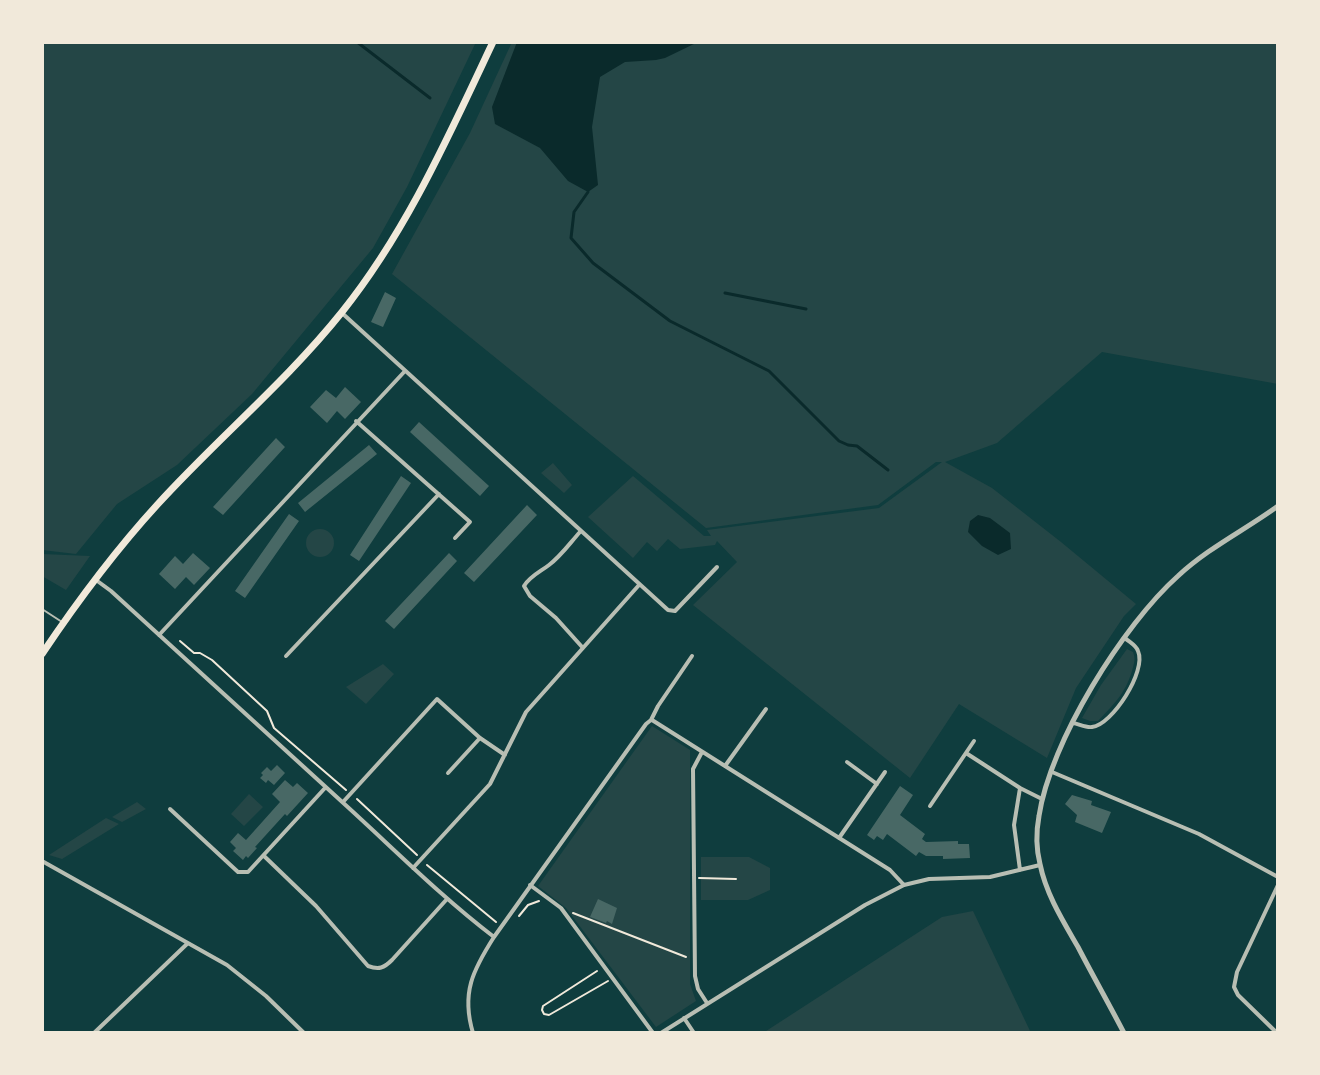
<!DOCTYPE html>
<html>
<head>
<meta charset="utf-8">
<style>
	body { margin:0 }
	#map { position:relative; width:1320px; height:1075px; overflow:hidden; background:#0f3d3e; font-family:"Space Grotesk",sans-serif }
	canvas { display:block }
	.frame { position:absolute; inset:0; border:44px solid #f1e9da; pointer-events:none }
</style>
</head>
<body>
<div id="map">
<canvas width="1320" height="1075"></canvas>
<div class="frame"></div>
</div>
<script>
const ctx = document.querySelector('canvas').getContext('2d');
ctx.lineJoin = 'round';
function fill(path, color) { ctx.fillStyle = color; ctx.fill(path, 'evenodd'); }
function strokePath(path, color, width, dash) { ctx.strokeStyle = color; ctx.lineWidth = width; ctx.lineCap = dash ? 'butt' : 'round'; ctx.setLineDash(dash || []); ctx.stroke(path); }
const green = new Path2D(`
	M42,42H476L407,187L373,248L252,394L177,465L117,504L76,554L42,550Z
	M512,42H1278V384L1102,352L997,443L945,462L992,488L1061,542L1136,604L1124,616L1076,688L1047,758L959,704L910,778L693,605L737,562L717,541L715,545L680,549L668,539L657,551L647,542L633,558L588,517L633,476L704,536H711L707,530L879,508L942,462H936L878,505L706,528L392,274L470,133Z
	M553,463L572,485L564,493L541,473Z
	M306 543a14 14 0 1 1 28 0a14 14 0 1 1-28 0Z
	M42,554L90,556L66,590L42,576Z
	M1127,649L1133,652C1136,660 1134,663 1132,671C1125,694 1114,704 1098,721H1090L1082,718L1101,685Z
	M383,664L394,674L366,704L346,687Z
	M652,726L690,750V984L696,1001L656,1027L566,908L538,886Z
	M249,794L263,807L244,826L231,814Z
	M137,802L146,809L122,822L112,817Z
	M106,818L119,824L62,859L49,855Z
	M701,857H749L770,868V890L748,900H701Z
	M973,911L1031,1033H763L942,917Z`);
const water = new Path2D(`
	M517,42H698L665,58L656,60L625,62L600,77L592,127L598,185L588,192L568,181L540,148L495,124L492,107Z
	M978,515L990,518L1010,533L1011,549L998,555L982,546L968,532L970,521Z`);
const stream = new Path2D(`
	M357,42L430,98
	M588,192L574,212L571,238L593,263L670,321L769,371L839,441L848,445L857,446L888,470
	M725,293L806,309`);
const building = new Path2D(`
	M385,292L396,298L383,327L371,322Z
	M345,387L361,402L345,419L337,411L327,423L310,407L326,390L336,398Z
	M419,422L489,486L480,496L410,432Z
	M276,438L285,447L223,515L213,507Z
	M369,445L377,454L305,512L298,503Z
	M401,476L411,483L359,561L350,555Z
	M527,505L537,515L474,582L464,573Z
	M289,514L299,521L245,598L235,591Z
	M193,553L210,568L194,585L186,577L175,589L159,574L175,556L183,564Z
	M449,553L457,561L394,629L385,621Z
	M277,765L285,773L274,785L268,780L266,783L260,778L263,775L261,773L267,767L271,771Z
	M285,780L293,787L297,783L308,793L287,816L285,814L255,847L257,848L248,858L246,856L243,860L233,851L236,848L230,842L238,833L246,840L280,802L272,794Z
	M900,786L913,795L900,815L925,834L922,839L926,842L958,841V844H969L970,858L943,859V856H926L919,852L916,856L887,834L883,840L877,836L874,840L867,835Z
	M1072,795L1092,801L1091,805L1111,812L1102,833L1075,822L1077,815L1065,804Z
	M598,899L617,908L612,924L607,921L606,923L590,917Z`);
const path = new Path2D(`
	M180,641L194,653H200L212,660L267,711L274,728L346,790
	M357,799L417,855
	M427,865L496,922
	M699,878L736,879
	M573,913L686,957
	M519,916L528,905L539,901
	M597,971L543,1006L542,1010L544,1014L549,1015L608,981`);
const service = new Path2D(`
	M42,609L62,622`);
const minor = new Path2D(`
	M342,313L668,610L675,611L717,567
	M356,421L470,522L455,538
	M580,532C570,543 561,556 549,565C540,572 530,576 524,586L530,596L556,618L583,648
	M96,580L111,591C187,661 264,730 340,800C391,846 439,895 494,937
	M159,635L405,371
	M286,656L439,494
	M652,720L890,870L904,885
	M1073,723C1079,724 1086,728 1092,727C1112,725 1147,671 1138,651C1136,645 1129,642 1125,638
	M702,752L693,769L695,976L698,989L707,1003
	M966,753L1020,788L1014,825L1020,870
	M847,762L877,784
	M725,766L766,709
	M1052,772L1199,834L1278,877
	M448,773L480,738
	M1020,788L1042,799
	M343,802L437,699L480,738L505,755
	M930,806L974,741
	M170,809L238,872H248L325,788
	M839,838L885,772
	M264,856L316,906L368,966C379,970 384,968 392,960L447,899
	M42,861L227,965L266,996L304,1033
	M413,868L490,784L526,712L639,585
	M530,885L561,908L653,1033
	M684,1018L694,1033
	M94,1033L188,943
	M473,1033C461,993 473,970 494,937L646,724L651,720L658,706L692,656
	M661,1033L865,905L904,885L929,879L990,877L1040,865
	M1277,1033L1238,995L1234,987L1237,972L1278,885`);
const tertiary = new Path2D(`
	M1124,1033C1109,1004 1093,976 1078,947C1063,921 1046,894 1040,864C1036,848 1036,832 1039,816C1050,742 1123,625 1178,576C1208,548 1245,530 1278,506`);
const primary = new Path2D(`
	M42,654C77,602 114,552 157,505C217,439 286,382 342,312C407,231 449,135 493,42`);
fill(green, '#244646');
fill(water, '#0a2a2b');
strokePath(stream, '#0a2a2b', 3);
fill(building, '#486865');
strokePath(path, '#f1e9da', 2);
strokePath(service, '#b8beb3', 2);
strokePath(minor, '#b8beb3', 4);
strokePath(tertiary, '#b8beb3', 5);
strokePath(primary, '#f1e9da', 7);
</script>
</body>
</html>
